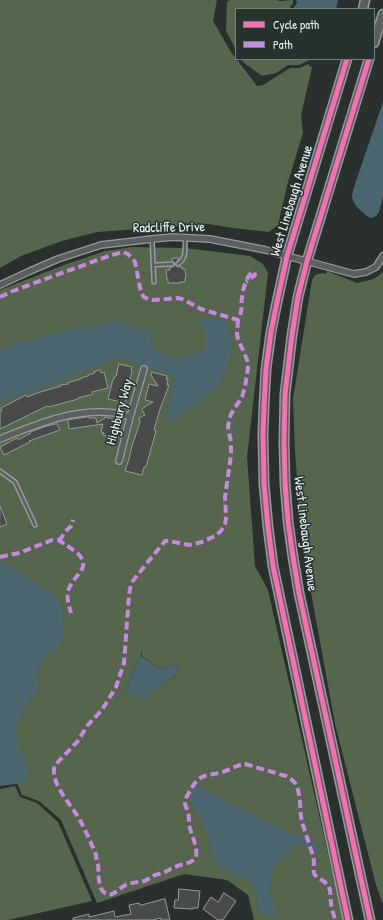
<!DOCTYPE html>
<html>
<head>
<meta charset="utf-8">
<style>
	body { margin:0 }
	#map { position:relative; width:383px; height:920px; overflow:hidden; background:#29302d; font-family:"Patrick Hand",sans-serif }
	canvas { display:block }
	.legend { position:absolute; left:235px; top:8px; width:140px; height:52px; box-sizing:border-box; background:#26332d; border:1px solid #747f7e; margin:0; padding:5px 7px; list-style:none; font-size:12px; color:#e8f1f8 }
	.legend li { display:flex; align-items:center; gap:8px; height:20px }
	.legend b { width:20px; border:1px solid #747f7e }
</style>
</head>
<body>
<div id="map">
<canvas width="383" height="920"></canvas>
<ul class="legend">
<li><b style="height:5px;background:#f96db3"></b>Cycle path</li>
<li><b style="height:5px;background:#c787e3"></b>Path</li>
</ul>
</div>
<script>
const ctx = document.querySelector('canvas').getContext('2d');
ctx.lineJoin = 'round';
function fill(path, color) { ctx.fillStyle = color; ctx.fill(path, 'evenodd'); }
function strokePath(path, color, width, dash) { ctx.strokeStyle = color; ctx.lineWidth = width; ctx.lineCap = dash ? 'butt' : 'round'; ctx.setLineDash(dash || []); ctx.stroke(path); }
function label(font, color, halo, rows, align = 'center') {
  ctx.font = font + ' "Patrick Hand",sans-serif'; ctx.lineWidth = 3; ctx.setLineDash([]); ctx.textBaseline = 'middle'; ctx.strokeStyle = halo; ctx.fillStyle = color; for (const [text, x, y, turn = 0] of rows) {
    ctx.save(); ctx.translate(x, y); ctx.rotate((+turn || 0) * Math.PI / 180); ctx.textAlign = isNaN(turn) ? turn : align; if (halo) ctx.strokeText(text, 0, 0); ctx.fillText(text, 0, 0); ctx.restore();
  }
}
const green = new Path2D(`
	M0,0H217L213,21L231,52L257,86L263,85L290,68H300L308,64L312,68L301,115L303,133L288,182L278,225L269,232L233,228L208,224L97,232L62,241L21,256L0,268Z
	M229,0H276C281,2 287,0 293,0V3L289,9H236V50L226,31L227,2Z
	M241,59H311L299,65H288L276,73L262,76L244,63Z
	M132,247L185,248L250,256L263,264L268,273L247,457L255,566L268,590L343,920H254L248,895L227,880L184,874L97,903L61,820L39,801L22,795L17,783L0,786V290L64,265L105,251ZM142,650V656L160,669L179,664L175,676L162,684L125,692L136,664L141,656Z
	M327,271L357,283L374,279L383,272V904L376,885L335,724L302,543L295,451L293,399L312,280L315,275L323,273L326,274Z
	M15,786L20,797L37,803L58,822L92,901L8,920H0V789Z`);
const water = new Path2D(`
	M296,0H338L336,9H293L297,3Z
	M383,102V196L379,212L376,216L371,218C365,215 355,207 353,200C351,196 353,191 354,187Z
	M217,317L226,322L231,336L232,350L227,366L218,387L170,424L167,415L175,376L117,357L58,383L0,403V349L8,348L16,344L45,335L118,321L133,327L141,329L151,328L150,341L156,350L170,359L198,353L206,349V333L199,320Z
	M0,562C9,565 16,571 24,575C38,584 57,591 62,608C63,612 62,614 62,617C63,624 65,631 62,638C58,651 46,654 40,663C36,671 39,679 38,687C37,692 33,696 30,700C25,707 20,716 17,724C11,743 31,761 27,780C22,785 8,784 0,786Z
	M141,656L160,669L179,664L175,676L162,684L143,700L125,692L136,664Z
	M195,785L200,786L219,797L249,812L266,820L288,834L296,836L301,834L305,836L319,847L320,855L299,843L275,865L271,877L270,895L279,919L260,912L257,897L254,887L247,880L233,874L217,864L212,852L209,839L202,821L192,804L189,796Z`);
const building = new Path2D(`
	M178,258V260L176,263L175,265L179,267H182V269H185L186,278H185V282H180V283H168V279L167,280L166,270H170L169,268L172,267L174,266L175,263L172,261V259Z
	M119,364L132,367L131,370L132,371L130,379L131,381L125,403L108,399L113,379H114L115,376H116Z
	M100,370L101,373L104,372L108,388L92,392L93,394L78,398V399L67,402L49,407L47,406L0,429V411L2,410L1,408L26,395L27,397L37,393L61,386L60,385L68,384L67,383L81,379V378L88,376V375L95,373L94,372Z
	M152,372L167,376L166,379H168L167,385H169L159,412L154,430L156,431L146,467H144L142,475L125,471L129,459L132,446L140,422L139,420V418L145,415L142,410L143,408L153,402L145,400L149,384L158,386L151,375Z
	M89,417V418H96L97,423L105,418V417L119,421L117,422H118L123,420L118,439L103,435L104,433L101,432L103,424L69,429L68,420Z
	M57,424L60,430L29,441L30,442L4,455L0,447L17,438V439H20L31,433L30,432L47,426Z
	M0,506L7,524L0,527Z
	M179,889L200,891L198,908H193V909L174,908L175,900H178Z
	M224,893L236,901L223,920H218L203,909L211,897L218,902Z
	M165,899L170,920H161V918L152,920H73V918L89,914V917L114,911L115,917L131,914L129,905L139,903L140,905Z`);
const service = new Path2D(`
	M152,239L154,282
	M178,264C187,258 185,247 185,237
	M153,265L172,264
	M0,471L15,482L35,525`);
const minor = new Path2D(`
	M0,285L30,271L58,259L101,245L152,239L173,237L210,239L266,250L287,256L354,274L366,272L376,267L383,256
	M0,439C37,424 74,408 115,413C120,413 125,415 130,417
	M119,461L130,417L144,369`);
const secondary = new Path2D(`
	M363,9L365,0
	M374,43L383,14
	M347,59L287,256L277,302L271,332L266,369L264,406L263,435L264,484L268,527L273,566L348,920
	M369,59L307,261L298,297L292,335L285,394L284,441L285,483L288,521L293,557L299,593L370,920`);
const quiet = new Path2D(`
	M0,297L13,291L48,278L109,256L123,252L128,254L135,262L141,293L144,297L148,299L153,300L178,298L182,299L201,309L238,320C239,317 241,314 241,311C242,307 241,302 242,298C242,291 247,276 252,272H254L255,275L254,276L246,282
	M238,320L237,334L238,339L248,362V368L245,387L242,397L231,414L229,421L228,427L231,442V455L225,497L226,518L225,524L221,531L215,536L202,542L189,545L169,541H165L135,578L131,584L129,595L124,663L116,687L102,710L87,726L78,741L55,765C48,783 75,808 82,824C87,834 92,845 96,855C96,858 97,861 98,864C99,872 97,888 105,893C113,898 118,889 124,886C130,882 137,883 144,881C148,880 151,877 155,875C159,874 163,873 167,871C169,870 172,868 175,867C183,863 190,865 196,857C198,846 191,835 189,824C189,820 189,816 188,812C187,809 185,806 185,803C185,798 189,793 191,789C199,775 204,776 219,773C228,771 236,765 245,764L286,776C289,778 293,780 295,783C302,795 299,810 302,822C306,835 311,848 314,861C314,865 313,869 314,873C315,878 327,881 329,887C331,891 330,898 331,902C331,908 334,914 335,920
	M59,541L65,532L71,526L73,520
	M0,557L19,553L52,540C54,540 56,540 58,540C61,541 64,544 66,545C73,550 85,556 83,566C83,569 79,573 77,576C65,591 66,595 71,613`);
const cycleway = new Path2D(`
	M347,59L287,256L277,302L271,332L266,369L264,406L263,435L264,484L268,527L273,566L348,920
	M369,59L307,261L298,297L292,335L285,394L284,441L285,483L288,521L293,557L299,593L370,920`);
const streetNames = [
	["West Linebaugh Avenue",292,201,-73],
	["Radcliffe Drive",169,228,-1],
	["Highbury Way",120,412,-75],
	["West Linebaugh Avenue",305,534,83]
];
fill(green, '#55664d');
fill(water, '#4b666f');
fill(building, '#494b4a');
strokePath(building, '#959a9a', 1);
strokePath(service, '#959a9a', 5.5);
strokePath(minor, '#959a9a', 8);
strokePath(secondary, '#959a9a', 11);
strokePath(service, '#5a6060', 2.5);
strokePath(minor, '#5a6060', 5.5);
strokePath(secondary, '#5a6060', 8);
strokePath(quiet, '#c787e3', 4, [8, 4]);
strokePath(cycleway, '#f96db3', 5);
label('14px', '#e8f1f8', '#26332d', streetNames);
</script>
</body>
</html>
